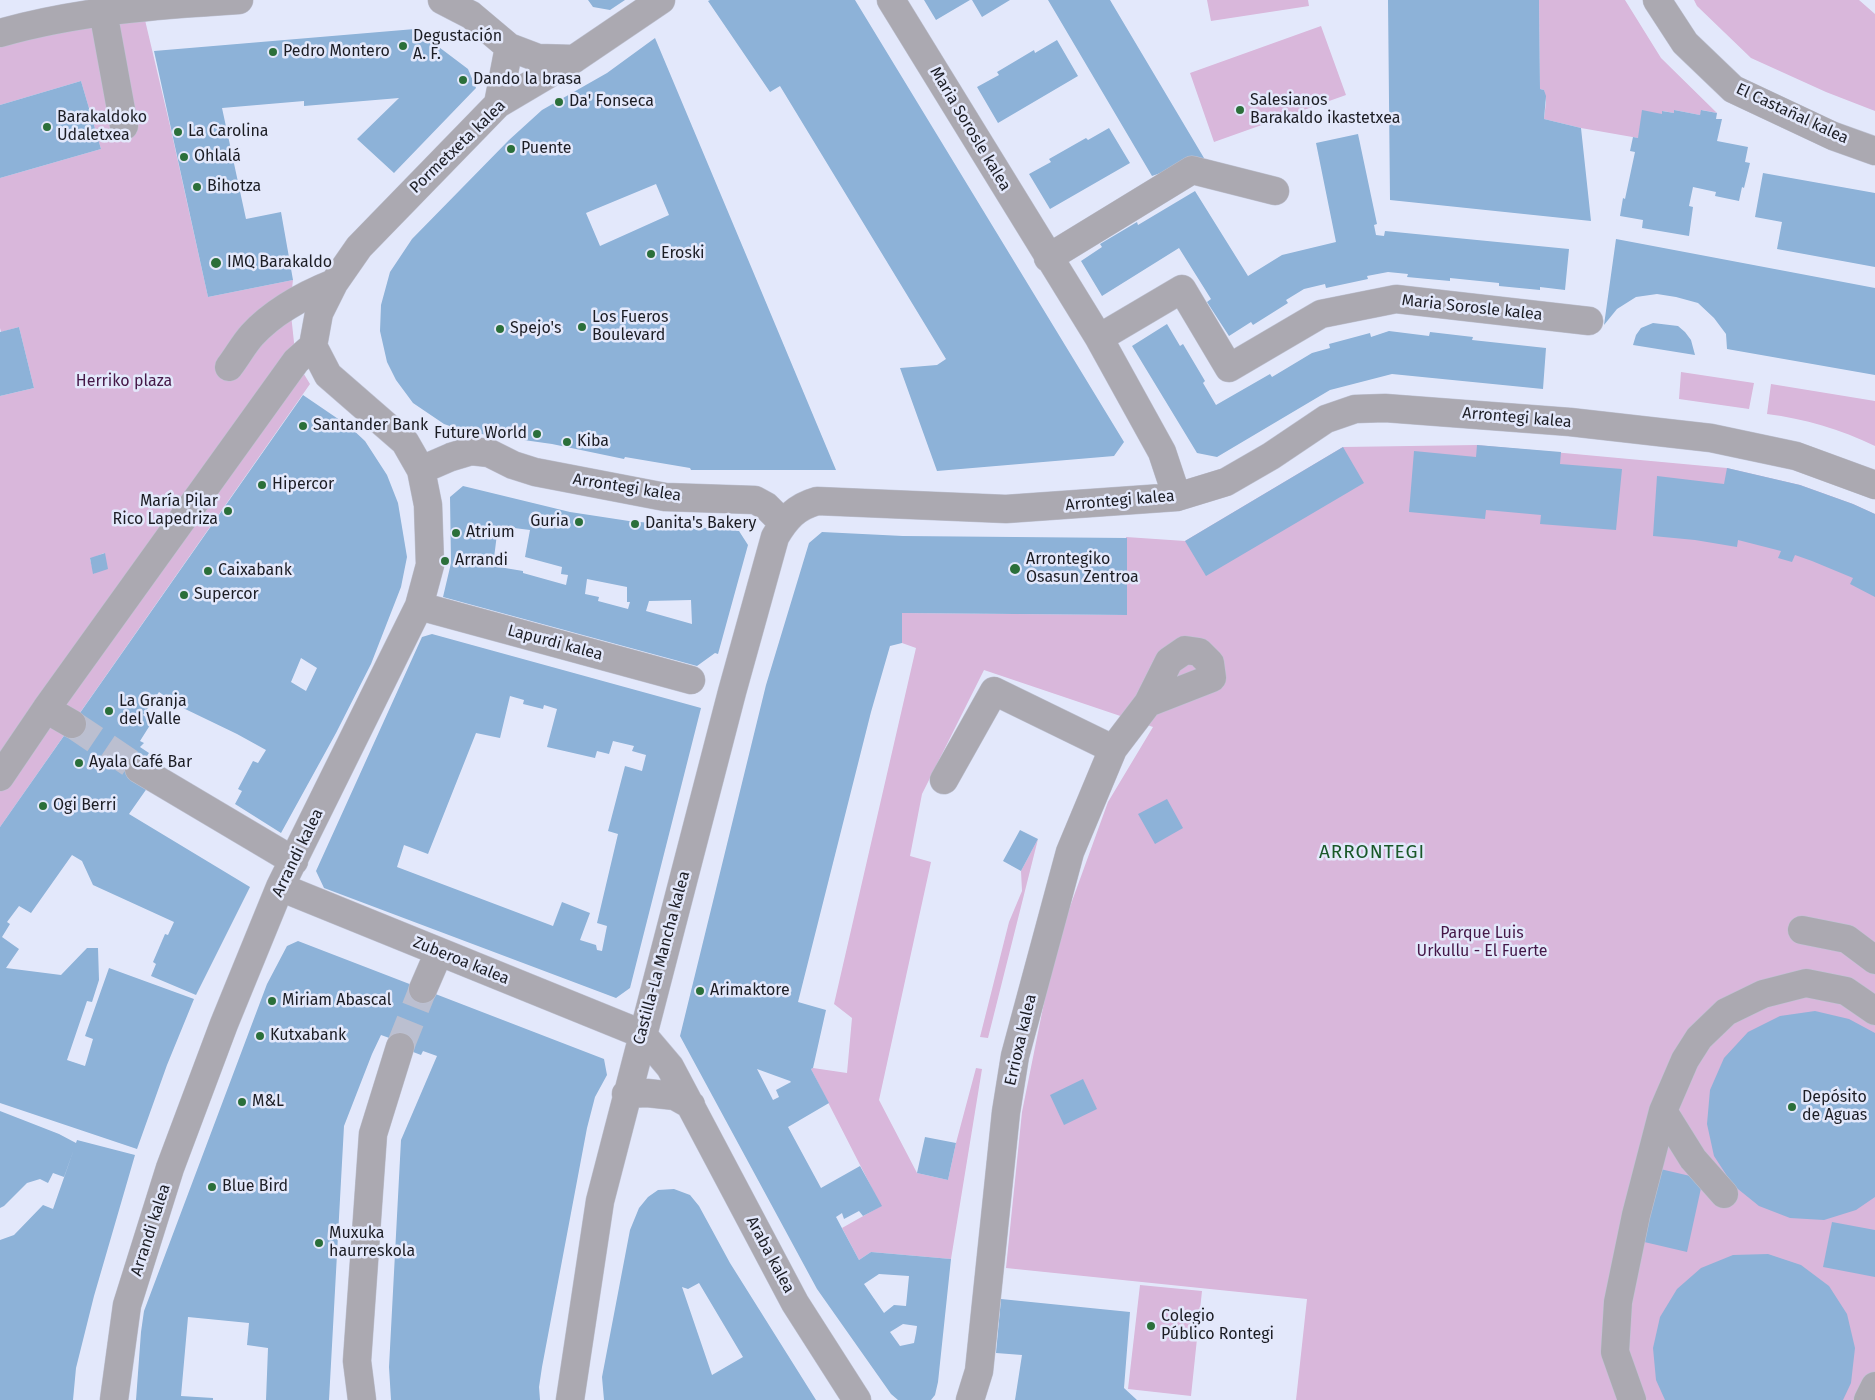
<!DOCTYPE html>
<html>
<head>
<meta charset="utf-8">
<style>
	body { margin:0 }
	canvas { display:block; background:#e3e8fb }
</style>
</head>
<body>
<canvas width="1875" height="1400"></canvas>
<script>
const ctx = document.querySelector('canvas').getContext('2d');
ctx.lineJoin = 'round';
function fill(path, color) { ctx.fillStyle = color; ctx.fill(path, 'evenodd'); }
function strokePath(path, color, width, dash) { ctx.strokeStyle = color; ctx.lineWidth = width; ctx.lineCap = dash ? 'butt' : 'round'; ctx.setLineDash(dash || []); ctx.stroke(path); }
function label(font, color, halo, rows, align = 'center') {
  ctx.font = font + ' "Fira Sans",sans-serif'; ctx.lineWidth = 5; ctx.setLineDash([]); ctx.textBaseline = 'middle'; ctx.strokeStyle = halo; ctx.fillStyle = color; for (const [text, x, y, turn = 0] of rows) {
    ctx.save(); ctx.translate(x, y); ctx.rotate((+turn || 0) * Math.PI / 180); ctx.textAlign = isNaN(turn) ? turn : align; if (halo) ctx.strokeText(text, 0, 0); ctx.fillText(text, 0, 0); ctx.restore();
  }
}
const green = new Path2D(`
	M1207,0H1308L1309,6L1211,21Z
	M1539,0H1625L1661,58L1717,113L1702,110L1700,115L1674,110V113L1663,111L1662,114L1638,138L1581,128L1544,119L1546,102L1544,90L1540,89Z
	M1694,0H1859L1875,14V111L1826,92L1751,58L1697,6Z
	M145,20L171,130L208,297L293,280L290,305L296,361L310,384L0,827V396L34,388L19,327L1,332L0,328V178L101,149L81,81L0,105V45L70,25ZM104,553H105L94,574L90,559Z
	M1321,26L1346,95L1214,142L1190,73Z
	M1681,372L1754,383L1749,409L1679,399Z
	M1771,384L1875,401V446C1840,429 1805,419 1767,414Z
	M1477,445L1727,468L1800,485L1853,504L1875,514V1400H1296L1307,1299L1006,1268L1022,1112L1055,948L1108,802L1153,727L984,670L922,794L910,856L931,862L879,1100L917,1173L948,1180L956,1143L976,1068L982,1069L951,1259L871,1252L859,1260L842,1228L881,1206L811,1069L813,1068L847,1073L852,1018L834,1004L916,648L902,643V613L1126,615V537L1185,541L1343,447Z
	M1038,839L988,1038L980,1037L1009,922L1022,891L1021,871Z
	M1140,1285L1202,1291L1191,1396L1128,1389Z`);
const building = new Path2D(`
	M588,0H625L610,10L593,7Z
	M710,0H855L1124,442L1114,456L937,471L900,368L937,365L946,359L780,86L770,92L708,1Z
	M924,0H970L936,20Z
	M972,0H1010L982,17Z
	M1048,0H1110L1204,158L1152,176Z
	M1388,0H1539L1540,89L1544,90L1546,96L1544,119L1581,128L1591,221L1390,200Z
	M415,29L468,69L476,88L394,173L357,139L399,98L304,106V101L222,108L246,219L281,212L293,280L208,297L154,51Z
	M655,38L752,269L836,470H691L690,468L625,457L624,459L552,444L467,432L444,424L413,403L396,380L387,362L380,331L381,305L390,272L412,239L509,140L542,110L607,73ZM656,184L669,215L600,246L586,213Z
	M1057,40L1078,76L998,123L977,87L999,75L997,72L1034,50L1035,53Z
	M81,81L101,149L0,178V105Z
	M1642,110L1662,114V111L1674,113V110L1700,115L1701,110L1717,113L1716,119H1722L1717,141L1748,147L1745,162L1750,163L1744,188L1742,187L1739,201L1715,196L1716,192L1693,187L1689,206L1693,207L1689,236L1642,228L1643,220L1620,216L1623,198L1625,199L1635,152L1630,151L1633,137L1638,138Z
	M1109,128L1130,163L1050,209L1029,174L1051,162L1049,159L1086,138L1088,140Z
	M1358,134L1377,224L1374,225L1376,235L1384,236L1385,231L1569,249L1565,290L1540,287V290L1499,286V283L1450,278V281L1428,279L1407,277L1408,274L1388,272L1367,276L1368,279L1326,288L1325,284L1304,289L1286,300L1288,303L1253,325L1251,322L1229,336L1207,302L1211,299L1179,248L1102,296L1081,261L1102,247L1100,244L1137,222L1138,225L1195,191L1248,276L1282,255L1336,242L1316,143Z
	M1763,173L1875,193V267L1777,249L1782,222L1755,217Z
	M1616,239L1875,288V375L1727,349L1726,334L1714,318L1698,303L1676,297L1657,294L1636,297L1617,309L1604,325Z
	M1653,323L1678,326L1685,332L1691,340L1695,355L1633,345L1636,335L1641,328Z
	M1167,324L1180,346L1183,344L1205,381L1203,383L1216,405L1270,374L1272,377L1312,353L1330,348L1329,344L1370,333L1371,337L1389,331L1429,336L1430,332L1473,337L1472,340L1546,348L1543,389L1392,374L1330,390L1217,457L1197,453L1132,346Z
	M19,327L34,388L0,396V332Z
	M303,395L350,427L365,441L387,475L398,503L407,557L401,587L371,664L336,733L281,833L235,804L242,791L238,789L253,761L258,763L266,750L237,734L181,707L159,692L143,715L152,722L140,741L144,743L140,747L149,753L135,774L150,784L129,814L250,887L196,995L151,976L156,964L153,962L165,934L168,935L174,922L93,885L82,861L72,855L31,913L19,906L7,922L10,924L2,937L19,949L6,968L61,975L87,948H98L99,980L92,1002L87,1001L67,1060L85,1066L93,1039L85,1036L109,968L194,999L167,1065L137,1149L0,1103V827ZM301,658L317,668L306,691L291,682Z
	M1477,445L1561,452L1560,464L1622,469L1616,530L1540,524L1541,515L1486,510L1485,519L1409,512L1414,451L1476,457Z
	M1343,447L1364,483L1206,576L1185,541Z
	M1727,468L1800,485L1853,504L1875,514V597L1850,584L1853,578L1812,561L1795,555L1792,562L1778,558L1781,551L1738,540L1737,547L1695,540L1653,536L1657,476L1724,484Z
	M463,486L570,512L629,521L739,531L748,545L718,654L715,653L697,666L443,597L451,563L450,497ZM498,526L530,530L525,557L562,567L561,574L568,575L566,585L523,573V571L493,566ZM587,579L627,587V602H630L628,609L598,601L599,597L585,594ZM691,600L692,624L646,611L649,601Z
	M822,532L903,536L1127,538V615L902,613V643L890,646L871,712L798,1002L826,1010L813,1068L811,1069L829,1103L788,1127L821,1188L860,1166L882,1206L863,1216L859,1211L844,1219L842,1213L836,1217L859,1260L871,1252L951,1259L938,1382L935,1395L931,1400H898L891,1394L817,1289L680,1036L766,685L809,543ZM757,1069L790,1081L791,1082L776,1090L779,1097L773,1100ZM879,1274L909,1276L906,1306L894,1305L884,1313L864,1284ZM903,1324L917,1326L916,1333L914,1343L900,1346L890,1332Z
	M105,553L108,569L93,574L90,558Z
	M432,634L701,708L630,988L616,998L324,888L316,871L422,637ZM510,696L524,700L523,704L543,709L544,705L557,709L547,747L595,758L597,751L609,754L613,741L634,746L632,751L646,755L642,771L625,766L608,831L618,834L597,923L607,926L602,951L597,950L596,945L580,940L590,913L562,902L553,926L397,867L404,845L428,854L476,733L500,738Z
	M1167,799L1183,828L1155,844L1138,814Z
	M1020,830L1038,839L1021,871L1003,861Z
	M298,941L604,1059L607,1075L595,1097L587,1128L542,1367L539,1387L540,1400H391L389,1367L401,1140L437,1056L423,1051L421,1055L400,1047L395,1040L381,1035L372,1054L344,1126L329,1400H266L268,1348L247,1345L249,1323L188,1317L181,1396L213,1398V1400H136L141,1332L144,1311L267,984L287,946Z
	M1815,1011L1849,1019L1875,1033V1197L1856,1210L1824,1220L1790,1218L1759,1206L1733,1185L1714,1156L1707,1124L1710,1090L1724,1058L1748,1032L1780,1016Z
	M1083,1079L1097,1109L1064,1125L1050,1095Z
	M0,1111L59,1134L76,1143L77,1140L135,1155L94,1296L76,1368L73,1400H0V1240L14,1235L43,1205L53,1209L74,1149L64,1177L53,1173L48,1183L40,1179L27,1183L4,1206L0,1208Z
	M925,1137L956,1143L948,1180L917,1173Z
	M1656,1168L1703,1179L1687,1252L1640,1241Z
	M674,1189L690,1195L699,1206L730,1263L816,1400H604L602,1377L630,1230L639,1208L648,1197L658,1190ZM699,1283L743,1357L712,1375L682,1287L688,1289Z
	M1832,1222L1875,1230V1277L1823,1267Z
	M1768,1254L1801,1265L1829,1286L1847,1314L1855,1348L1851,1383L1843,1400H1665L1656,1380L1653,1348L1660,1317L1677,1289L1701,1268L1733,1255Z
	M1001,1299L1130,1312L1124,1388L1137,1400H1015L1022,1355L996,1353Z`);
const minorTunnel = new Path2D(`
	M72,724L139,769
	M400,1047L423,989`);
const minor = new Path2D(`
	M442,0L471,15L509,47L538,58L574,59
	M891,0L1099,338L1162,452L1177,497
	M1657,0L1685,43L1733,89L1833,136L1875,151
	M103,11L124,126
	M0,33C78,11 158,5 239,0
	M498,104L509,47
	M1048,258L1192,170L1275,191
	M1099,338L1182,289L1229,368L1321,314L1396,299L1589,321
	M313,346L319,313L334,283L359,247L498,104L574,59L661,0
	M229,367C237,357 243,345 252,335C274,311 304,295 334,283
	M421,470L451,457L471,451L489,453L513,465L535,472L665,497L755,500L766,506L783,523
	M419,606L691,680
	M46,709L72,724
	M139,769L294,861
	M0,777L46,709L296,361L313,346
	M944,780L994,691L1113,749
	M280,887L642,1034L670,1067L795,1303L857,1400
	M1802,930L1847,939L1875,960
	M423,989L439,952
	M626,1094L647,1093L675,1096L691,1105
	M1724,1194L1693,1159L1663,1111L1685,1060L1699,1038L1726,1012L1763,994L1806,983L1846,991L1875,1011
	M114,1400L127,1305L170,1168L224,1024L280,887L419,606L430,565L428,505L421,470L405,442L328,375L313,346
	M362,1400L357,1361L373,1134L400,1047
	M570,1400L600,1201L732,692L775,537C786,518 796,507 817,501L1006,509L1177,497L1226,482L1271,456L1326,419L1355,409L1385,408L1570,422L1711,438L1796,456L1875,485
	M970,1400L979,1371L1006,1112L1015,1056L1070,852L1113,749L1148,703L1169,661L1185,650L1199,652L1210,663L1212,678L1148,703
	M1632,1400L1615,1352L1618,1302L1636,1215L1663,1111
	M1868,1400L1875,1386`);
const markers = [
	[403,46,5,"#2b6f3a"],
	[273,52,5,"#2b6f3a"],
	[463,80,5,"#2b6f3a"],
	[559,102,5,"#2b6f3a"],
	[1240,110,5,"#2b6f3a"],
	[47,127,5,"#2b6f3a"],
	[178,132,5,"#2b6f3a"],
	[511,149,5,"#2b6f3a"],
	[184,157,5,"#2b6f3a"],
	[197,187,5,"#2b6f3a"],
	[651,254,5,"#2b6f3a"],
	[216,263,6,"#2b6f3a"],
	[582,327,5,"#2b6f3a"],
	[500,329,5,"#2b6f3a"],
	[303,426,5,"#2b6f3a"],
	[537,434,5,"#2b6f3a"],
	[567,442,5,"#2b6f3a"],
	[262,485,5,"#2b6f3a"],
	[228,511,5,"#2b6f3a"],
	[579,522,5,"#2b6f3a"],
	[635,524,5,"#2b6f3a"],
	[456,533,5,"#2b6f3a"],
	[445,561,5,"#2b6f3a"],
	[1015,569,6,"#2b6f3a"],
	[208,571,5,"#2b6f3a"],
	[184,595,5,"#2b6f3a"],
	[109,711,5,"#2b6f3a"],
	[79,763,5,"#2b6f3a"],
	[43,806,5,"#2b6f3a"],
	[700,991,5,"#2b6f3a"],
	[272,1001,5,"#2b6f3a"],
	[260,1036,5,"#2b6f3a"],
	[242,1102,5,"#2b6f3a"],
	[1792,1107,5,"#2b6f3a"],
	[212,1187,5,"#2b6f3a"],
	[319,1243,5,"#2b6f3a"],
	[1151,1326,5,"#2b6f3a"]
];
const poiNames = [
	["Degustación",413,37],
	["A. F.",413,55],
	["Pedro Montero",283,52],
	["Dando la brasa",473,80],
	["Salesianos",1250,101],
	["Barakaldo ikastetxea",1250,119],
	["Da' Fonseca",569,102],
	["Barakaldoko",57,118],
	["Udaletxea",57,136],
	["La Carolina",188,132],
	["Puente",521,149],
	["Ohlalá",194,157],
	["Bihotza",207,187],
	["Eroski",661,254],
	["IMQ Barakaldo",227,263],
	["Los Fueros",592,318],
	["Boulevard",592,336],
	["Spejo's",510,329],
	["Santander Bank",313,426],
	["Future World",527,434,"right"],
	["Kiba",577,442],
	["Hipercor",272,485],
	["María Pilar",218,502,"right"],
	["Rico Lapedriza",218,520,"right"],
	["Guria",569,522,"right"],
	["Danita's Bakery",645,524],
	["Atrium",466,533],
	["Arrontegiko",1026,560],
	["Osasun Zentroa",1026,578],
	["Arrandi",455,561],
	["Caixabank",218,571],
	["Supercor",194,595],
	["La Granja",119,702],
	["del Valle",119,720],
	["Ayala Café Bar",89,763],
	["Ogi Berri",53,806],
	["Arimaktore",710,991],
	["Miriam Abascal",282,1001],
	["Kutxabank",270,1036],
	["Depósito",1802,1098],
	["de Aguas",1802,1116],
	["M&L",252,1102],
	["Blue Bird",222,1187],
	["Muxuka",329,1234],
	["haurreskola",329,1252],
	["Colegio",1161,1317],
	["Público Rontegi",1161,1335]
];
const streetNames = [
	["El Castañal kalea",1792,114,25],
	["Maria Sorosle kalea",970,129,59],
	["Pormetxeta kalea",458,147,-44],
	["Maria Sorosle kalea",1472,308,6],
	["Arrontegi kalea",1517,418,5],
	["Arrontegi kalea",627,488,9],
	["Arrontegi kalea",1120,501,-5],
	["Lapurdi kalea",555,643,15],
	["Arrandi kalea",298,853,-64],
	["Castilla-La Mancha kalea",662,958,-75],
	["Zuberoa kalea",461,961,22],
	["Errioxa kalea",1021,1040,-77],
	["Arrandi kalea",151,1230,-72],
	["Araba kalea",770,1255,62]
];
const parkNames = [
	["Herriko plaza",124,382],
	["Parque Luis",1482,934],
	["Urkullu - El Fuerte",1482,952]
];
const quarterNames = [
	["ARRONTEGI",1372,853]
];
fill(green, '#d9b7db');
fill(building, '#8db2d8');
strokePath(minorTunnel, '#bbbfd0', 28, [28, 14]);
strokePath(minor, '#bfc3d4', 29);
strokePath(minor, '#aba9b1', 28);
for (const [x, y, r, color] of markers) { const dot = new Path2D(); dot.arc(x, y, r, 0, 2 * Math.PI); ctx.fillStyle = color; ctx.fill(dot); strokePath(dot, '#e3e8fb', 2); }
label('16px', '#1c1d24', '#e3e8fb', poiNames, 'left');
label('16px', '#1c1d24', '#e3e8fb', streetNames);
label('16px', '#441747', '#e3e8fb', parkNames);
ctx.letterSpacing = '1px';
label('19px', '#195829', '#e3e8fb', quarterNames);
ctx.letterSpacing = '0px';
</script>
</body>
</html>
